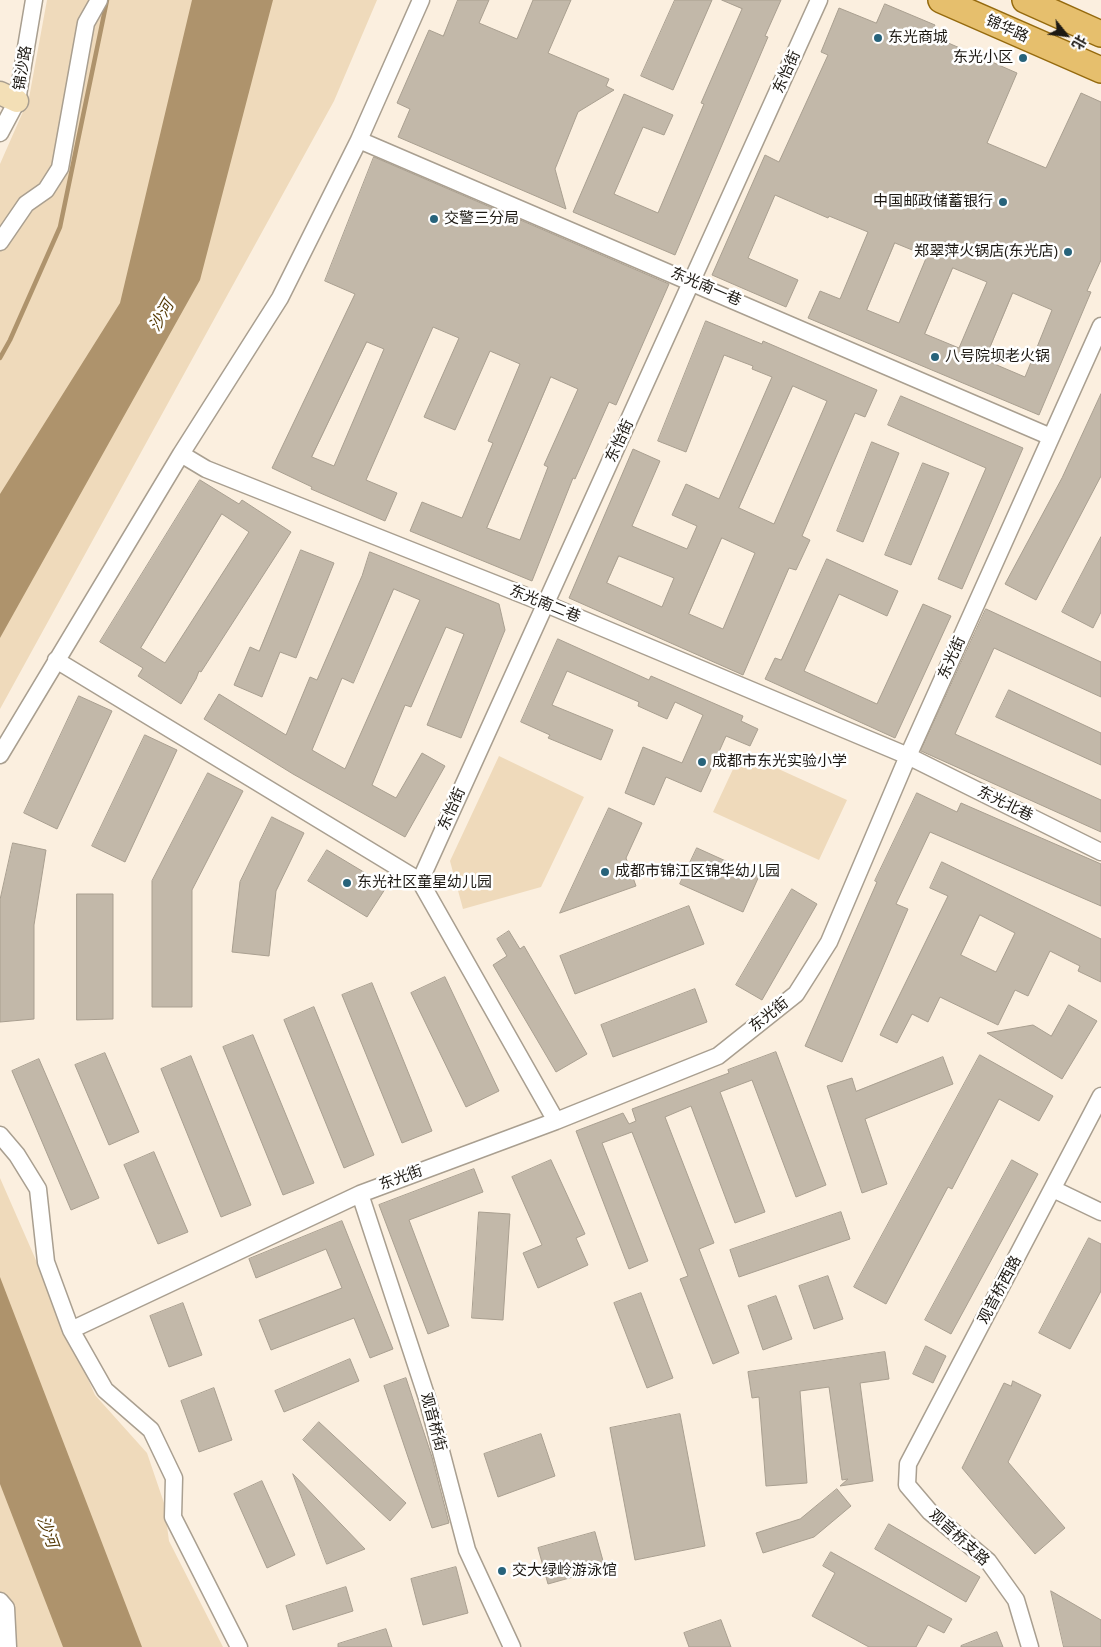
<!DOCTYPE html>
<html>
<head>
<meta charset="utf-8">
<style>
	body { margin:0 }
	#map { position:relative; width:1101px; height:1647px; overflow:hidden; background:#fbefdf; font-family:"Open Sans","Noto Sans SC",sans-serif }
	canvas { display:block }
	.north { position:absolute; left:1041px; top:10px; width:50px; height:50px; -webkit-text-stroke:4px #fff; paint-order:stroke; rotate:119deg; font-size:14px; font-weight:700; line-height:20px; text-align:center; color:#1d1913 }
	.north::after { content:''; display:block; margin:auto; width:18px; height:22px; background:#1d1913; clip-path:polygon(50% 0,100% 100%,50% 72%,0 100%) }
</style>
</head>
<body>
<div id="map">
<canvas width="1101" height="1647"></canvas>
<div class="north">北</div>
</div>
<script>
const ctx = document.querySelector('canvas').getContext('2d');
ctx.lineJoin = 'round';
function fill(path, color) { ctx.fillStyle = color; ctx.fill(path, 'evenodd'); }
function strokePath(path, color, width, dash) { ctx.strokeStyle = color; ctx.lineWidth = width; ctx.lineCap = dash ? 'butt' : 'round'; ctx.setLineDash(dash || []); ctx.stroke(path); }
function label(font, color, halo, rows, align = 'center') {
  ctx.font = font + ' "Open Sans","Noto Sans SC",sans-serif'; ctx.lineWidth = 5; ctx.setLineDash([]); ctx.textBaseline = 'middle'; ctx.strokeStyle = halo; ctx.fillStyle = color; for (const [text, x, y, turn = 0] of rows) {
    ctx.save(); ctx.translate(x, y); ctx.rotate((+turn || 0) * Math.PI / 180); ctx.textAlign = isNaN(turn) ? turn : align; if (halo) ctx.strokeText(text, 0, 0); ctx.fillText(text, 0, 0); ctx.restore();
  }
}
const green = new Path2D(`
	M47,0H377L334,101L0,709V164L29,98Z
	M741,752L847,800L819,860L713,812Z
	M499,756L584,797L541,887L463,909L450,861Z
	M0,1178L95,1395L147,1453L164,1503L169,1541L223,1647H0Z`);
const water = new Path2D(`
	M192,0H273L200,280L0,638V494L120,303Z
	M0,1277L142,1647H63L0,1484Z`);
const stream = new Path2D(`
	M0,358L10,340L60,227L107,0`);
const building = new Path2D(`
	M458,0H489L479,23L517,39L533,0H571L548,53L609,79L606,86L614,90L578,112L555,169L566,209L398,137L410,109L397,103L429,30L443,36Z
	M675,0H712L673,90L641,76Z
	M722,0H781L765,36L768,37L675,255L573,212L624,94L673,115L664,135L643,127L614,194L658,213L704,104L701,103L742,9Z
	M885,4L935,25L930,35L1017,73L987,143L1046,168L1081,93L1101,102V260L1087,291L1091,292L1039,415L808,318L820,291L840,299L868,232L829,216L828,218L775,195L748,258L798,280L786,307L712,275L765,155L779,162L828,55L821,52L839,8L876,23ZM895,243L927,256L899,323L867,310ZM953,268L987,282L959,348L925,334ZM1013,293L1052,310L1025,377L985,360Z
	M374,157L669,284L616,405L609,402L575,479L573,478L532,581L410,531L422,502L462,518L493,443L488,441L520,364L490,351L455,430L424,417L459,338L433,327L366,480L397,493L385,521L311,489L312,487L272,468L355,294L325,281ZM367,342L384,349L334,466L312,457ZM551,377L578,389L544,465L548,467L520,540L487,528Z
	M706,321L762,344L763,341L877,390L865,417L855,413L802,536L810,540L796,570L789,568L743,675L569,598L633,449L660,461L632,526L687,549L697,526L672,515L686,484L719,499L772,377L752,369L753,366L724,355L686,452L658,441ZM793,386L827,401L774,524L739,508ZM722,538L755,553L723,629L689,614ZM619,556L674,578L662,607L607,583Z
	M1101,394V476L1036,600L1005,584L1062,478Z
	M901,396L1023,448L962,589L938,579L986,468L888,425Z
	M872,442L899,453L863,542L837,531Z
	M923,463L949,473L911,565L885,555Z
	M200,480L239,504L242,500L291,532L201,672L199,671L196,679L181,704L138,676L143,668L100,642ZM222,514L249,532L165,663L141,648Z
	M1101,537V612L1093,628L1062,612Z
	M301,550L334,563L296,658L280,652L262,697L234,685L250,647L259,651Z
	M370,552L499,604L505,630L461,738L427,725L464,634L446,627L411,707L405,705L372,785L396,798L422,753L445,766L405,837L293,774L204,719L219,694L286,735L310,677L317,680L362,576ZM394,589L420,600L345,769L312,750L342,678L353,683Z
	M827,559L898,591L887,616L839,594L804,671L877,704L923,604L951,616L895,738L765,679L775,658L781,660Z
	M986,609L1101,662V697L994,648L955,734L1101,800V832L921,751Z
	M558,639L649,680L651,676L743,716L741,721L758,729L750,746L726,736L701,792L666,777L654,805L625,793L643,747L682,763L703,715L675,702L667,719L638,706L639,702L567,671L552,705L613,730L601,760L548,738L550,735L521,722Z
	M1009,690L1101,733V765L996,717Z
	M79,696L112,711L57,829L24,813Z
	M145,735L177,750L125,862L92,846Z
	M208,773L243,791L192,890V1007H152V881Z
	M917,793L957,812L961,803L1101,864V906L930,832L896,904L908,909L842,1062L805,1046L877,882L875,881Z
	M609,808L642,823L626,858L636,886L560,913Z
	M272,817L304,833L276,891L269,956L232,952L240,882Z
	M13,843L46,850L34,925V1019L0,1022V900Z
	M697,848L759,876L743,912L680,884Z
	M327,850L387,886L367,917L308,881Z
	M942,862L1101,939V982L1078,971L1080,966L1050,951L1028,996L1015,990L998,1025L940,997L928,1022L912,1014L897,1043L880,1035L948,896L930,888ZM980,915L1015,933L996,972L961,955Z
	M792,889L817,904L762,1000L736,985Z
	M77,894H113V1019L77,1020Z
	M689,906L704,944L575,994L560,956Z
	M509,931L520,949L524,946L587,1054L556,1072L493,965L507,956L497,939Z
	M445,977L499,1091L466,1107L411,993Z
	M372,983L432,1131L402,1143L342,995Z
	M695,989L707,1022L613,1057L601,1025Z
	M1069,1005L1097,1021L1062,1079L987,1033L1033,1025L1051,1036Z
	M314,1007L374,1155L344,1168L284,1020Z
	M253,1035L314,1183L283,1195L223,1047Z
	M776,1052L826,1185L796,1197L752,1080L720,1092L765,1212L735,1223L691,1106L665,1117L714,1243L699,1249L739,1353L713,1364L680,1279L688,1276L632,1132L602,1143L648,1261L629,1269L576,1131L623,1113L629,1124L636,1121L632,1109L729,1073L728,1070Z
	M105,1053L139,1132L109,1145L75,1065Z
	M980,1055L1053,1096L1039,1121L999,1099L952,1189L948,1187L886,1304L854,1287Z
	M191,1056L251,1205L221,1217L161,1069Z
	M943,1057L953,1084L865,1119L887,1184L862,1193L827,1086L852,1078L856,1091Z
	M39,1059L99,1198L71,1210L12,1071Z
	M154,1152L188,1232L158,1244L124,1165Z
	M551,1160L585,1234L576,1238L588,1265L538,1288L523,1253L542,1245L512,1177Z
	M1012,1160L1038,1174L951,1334L925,1320Z
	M474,1169L483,1192L409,1220L449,1326L428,1334L379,1205Z
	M479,1212L510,1214L503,1320L472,1318Z
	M841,1212L850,1239L739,1277L730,1250Z
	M342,1221L393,1349L370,1358L354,1318L271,1350L259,1320L342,1288L326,1249L256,1278L249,1259Z
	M1089,1238L1101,1244V1291L1070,1349L1039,1333Z
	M828,1276L843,1319L814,1329L799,1286Z
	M641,1293L673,1378L647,1388L614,1303Z
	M776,1296L792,1339L763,1350L748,1306Z
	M183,1303L202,1355L169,1367L150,1316Z
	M926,1346L946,1356L933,1383L913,1374Z
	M885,1352L889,1379L860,1383L873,1481L840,1486L848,1479L842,1480L829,1387L800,1391L807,1483L766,1486L759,1397L752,1398L748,1372Z
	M350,1359L359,1381L284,1412L275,1391Z
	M406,1378L432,1457L449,1523L432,1528L384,1386Z
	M1013,1381L1041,1395L1008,1462L1065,1528L1035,1554L962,1468L1004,1383L1011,1386Z
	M214,1388L232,1440L199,1452L181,1401Z
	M680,1414L705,1546L635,1560L610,1428Z
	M319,1422L406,1503L390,1521L303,1440Z
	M541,1434L555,1476L498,1497L484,1454Z
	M293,1474L365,1549L327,1564Z
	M262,1481L295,1555L267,1568L234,1494Z
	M837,1489L851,1506L814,1537L763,1553L756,1533L800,1519Z
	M889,1524L980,1577L966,1602L875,1549Z
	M595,1532L605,1568L548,1584L538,1548Z
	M831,1552L952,1619L944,1633L928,1625L916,1647H869L812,1616L835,1573L823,1566Z
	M456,1567L468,1613L423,1625L411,1579Z
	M346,1587L353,1611L293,1630L286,1606Z
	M1051,1591L1101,1620V1647H1064Z
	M721,1620L731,1647H689L684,1633Z
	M386,1629L392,1647H338V1644Z
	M997,1632L1003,1647H961V1646Z`);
const street = new Path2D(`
	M0,133L17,101L34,0
	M359,140L1051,437
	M0,242L26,204L46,190L60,168L86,23L99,0
	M181,454L206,469L546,604L908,756L1101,852
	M56,660L420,881L556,1121
	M0,755L181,454L280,298L359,140L421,0
	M420,881L819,0
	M0,1135L17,1155L38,1189L46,1262L71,1330L105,1390L151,1430L174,1478L173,1517L239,1647
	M1053,1189L1101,1212
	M360,1194L427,1398L467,1550L512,1647
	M71,1330L360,1194L556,1121L718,1056L796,994L829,942L908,756L1101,326
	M0,1601L6,1608L8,1647
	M1030,1647L1016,1600L988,1561L930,1512L907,1485L908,1464L1101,1096`);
const secondary = new Path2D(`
	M0,93L17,101`);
const primary = new Path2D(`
	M941,0L1101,70
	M1025,0L1101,34`);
const markers = [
	[878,38,5,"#27637b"],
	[1023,58,5,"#27637b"],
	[1003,202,5,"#27637b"],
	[434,219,5,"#27637b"],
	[1068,252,5,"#27637b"],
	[935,357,5,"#27637b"],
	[702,762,5,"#27637b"],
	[605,872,5,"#27637b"],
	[347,883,5,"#27637b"],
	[502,1571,5,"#27637b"]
];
const streetNames = [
	["锦华路",1007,29,24],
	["锦沙路",23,68,-81],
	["东怡街",787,72,-66],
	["东光南一巷",706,287,23],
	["东怡街",620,441,-65],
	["东光南二巷",545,604,22],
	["东光街",952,658,-66],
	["东光北巷",1005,804,26],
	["东怡街",452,809,-66],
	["东光街",769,1015,-38],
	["东光街",401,1178,-20],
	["观音桥西路",1000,1290,-62],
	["观音桥街",433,1422,75],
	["观音桥支路",959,1538,42]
];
const poiNames = [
	["东光商城",888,38],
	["东光小区",1013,58,"right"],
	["中国邮政储蓄银行",993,202,"right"],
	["交警三分局",444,219],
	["郑翠萍火锅店(东光店)",1058,252,"right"],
	["八号院坝老火锅",945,357],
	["成都市东光实验小学",712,762],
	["成都市锦江区锦华幼儿园",615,872],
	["东光社区童星幼儿园",357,883],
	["交大绿岭游泳馆",512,1571]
];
const waterNames = [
	["沙河",162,316,-60],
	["沙河",47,1532,70]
];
fill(green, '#efdabb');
fill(water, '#ae936c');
strokePath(stream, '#ae936c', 4.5);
fill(building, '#c2b8a9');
strokePath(building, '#a99f90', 1);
strokePath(street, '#a99f90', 19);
strokePath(secondary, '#a99f90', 25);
strokePath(primary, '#956a0e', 28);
strokePath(street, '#fff', 16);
strokePath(secondary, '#f3dfb6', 22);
strokePath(primary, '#e6bf6d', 25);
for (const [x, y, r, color] of markers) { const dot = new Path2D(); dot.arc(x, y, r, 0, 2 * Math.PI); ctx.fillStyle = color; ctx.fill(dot); strokePath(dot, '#fff', 2); }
label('15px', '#1d1913', '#fff', streetNames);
label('15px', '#1d1913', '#fff', poiNames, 'left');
label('italic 16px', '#553a05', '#fff', waterNames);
</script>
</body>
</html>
